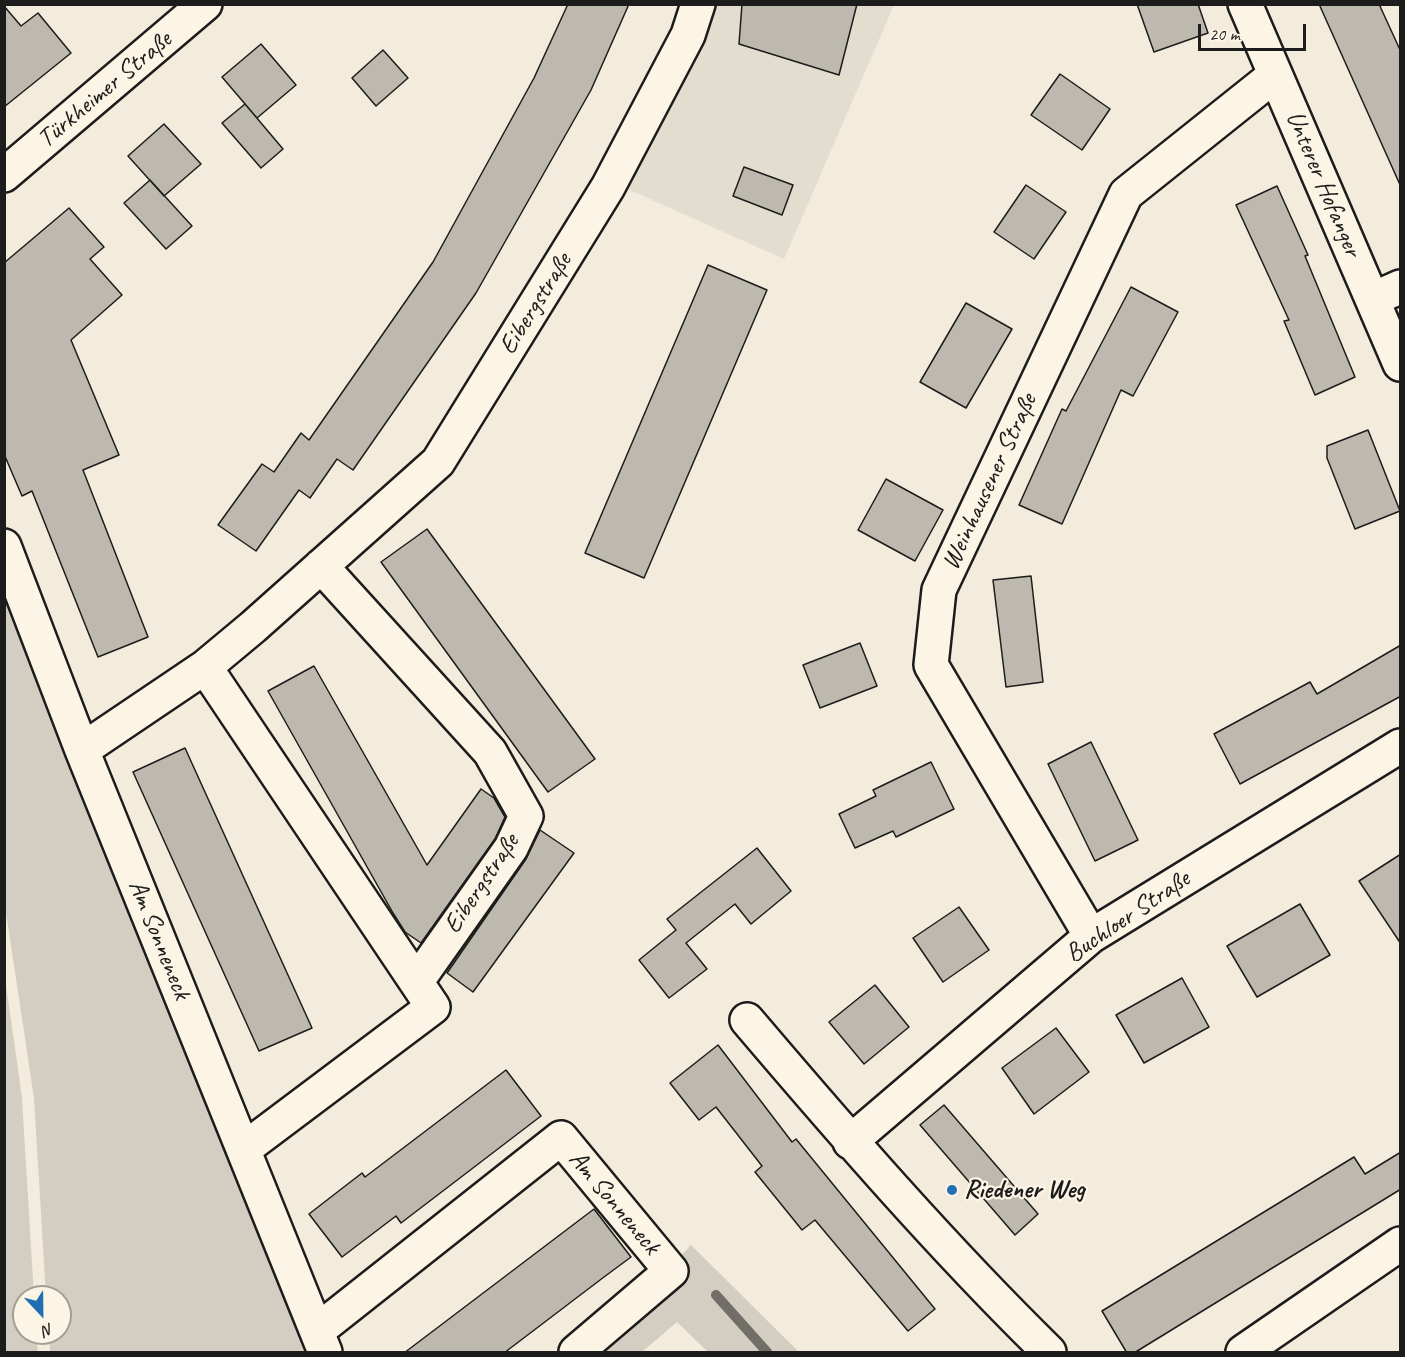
<!DOCTYPE html>
<html>
<head>
<meta charset="utf-8">
<style>
	body { margin:0 }
	#map { position:relative; width:1405px; height:1357px; overflow:hidden; background:#f3ecdd; font-family:Caveat,sans-serif }
	canvas { display:block }
	.frame { position:absolute; inset:0; border:6px solid #1c1c1c; pointer-events:none }
	.north { position:absolute; left:12px; top:1285px; width:60px; height:60px; box-sizing:border-box; background:#fcf5e5; border:2px solid #a29e95; border-radius:50%; rotate:158deg; font-size:16px; font-weight:700; line-height:24px; text-align:center; color:#1c1c1c }
	.north::after { content:''; display:block; margin:auto; width:21px; height:27px; background:#1f6fb2; clip-path:polygon(50% 0,100% 100%,50% 72%,0 100%) }
	.scale { position:absolute; left:1198px; top:24px; width:108px; height:27px; box-sizing:border-box; border:3px solid #1c1c1c; border-top:0; padding-left:8px; font-size:18px; line-height:21px; white-space:nowrap; color:#1c1c1c; -webkit-text-stroke:4px #fcf5e5; paint-order:stroke }
</style>
</head>
<body>
<div id="map">
<canvas width="1405" height="1357"></canvas>
<div class="frame"></div>
<div class="north">N</div>
<div class="scale">20 m</div>
</div>
<script>
const ctx = document.querySelector('canvas').getContext('2d');
ctx.lineJoin = 'round';
function fill(path, color) { ctx.fillStyle = color; ctx.fill(path, 'evenodd'); }
function strokePath(path, color, width, dash) { ctx.strokeStyle = color; ctx.lineWidth = width; ctx.lineCap = dash ? 'butt' : 'round'; ctx.setLineDash(dash || []); ctx.stroke(path); }
function label(font, color, halo, rows, align = 'center') {
  ctx.font = font + ' Caveat,sans-serif'; ctx.lineWidth = 4.5; ctx.setLineDash([]); ctx.textBaseline = 'middle'; ctx.strokeStyle = halo; ctx.fillStyle = color; for (const [text, x, y, turn = 0] of rows) {
    ctx.save(); ctx.translate(x, y); ctx.rotate((+turn || 0) * Math.PI / 180); ctx.textAlign = isNaN(turn) ? turn : align; if (halo) ctx.strokeText(text, 0, 0); ctx.fillText(text, 0, 0); ctx.restore();
  }
}
const built = new Path2D(`
	M710,5H894L784,259L623,187Z`);
const green = new Path2D(`
	M4,566L319,1352H50L49,1333H60V1297H46L34,1098L5,906Z
	M5,978L22,1098L34,1297H24V1333H36L38,1352H5Z
	M691,1245L799,1352H708L677,1322L642,1352H588Z`);
const stream = new Path2D(`
	M716,1295L767,1352`);
const building = new Path2D(`
	M568,4H629L591,90L476,293L353,470L337,459L310,498L299,490L256,551L218,525L262,464L274,472L301,433L309,440L433,262L534,78Z
	M742,4H857L839,75L739,44Z
	M1137,4H1198L1208,33L1154,52Z
	M1319,4H1379L1401,52V187Z
	M4,6L21,26L38,13L71,53L4,107Z
	M261,44L296,85L257,118L222,77Z
	M383,50L408,78L376,106L352,78Z
	M1060,74L1110,109L1082,150L1031,115Z
	M245,104L283,149L261,168L222,123Z
	M164,124L201,164L164,196L128,156Z
	M744,167L793,185L782,215L733,196Z
	M150,180L192,226L166,249L124,203Z
	M1026,185L1066,212L1034,259L994,232Z
	M1277,186L1308,255L1305,256L1355,377L1315,395L1284,321L1289,320L1236,205Z
	M69,208L104,247L90,259L122,295L71,340L119,455L83,470L148,637L98,657L32,491L22,496L4,454V263Z
	M708,265L767,290L644,578L585,553Z
	M1131,287L1178,312L1133,396L1121,390L1062,524L1019,505L1062,409L1066,411Z
	M966,303L1012,329L966,408L920,382Z
	M1368,430L1400,511L1355,529L1327,458V446Z
	M886,479L943,510L915,561L858,530Z
	M427,529L595,759L548,792L381,562Z
	M1031,576L1043,682L1006,687L993,580Z
	M860,643L877,686L820,708L803,665Z
	M1401,645V696L1240,784L1214,734L1310,682L1317,694Z
	M314,666L427,865L481,789L494,798L505,817L495,839L421,943L405,932L393,913L268,691Z
	M1091,742L1138,840L1095,861L1048,764Z
	M185,748L312,1028L259,1051L133,772Z
	M931,762L954,809L896,837L893,831L855,848L839,814L876,796L873,790Z
	M540,830L574,853L473,992L447,973L526,859Z
	M757,848L791,891L751,924L735,904L686,943L707,969L669,998L639,960L676,930L667,919Z
	M1401,854V944L1359,881Z
	M1300,904L1330,955L1257,997L1227,946Z
	M959,907L989,950L943,982L913,938Z
	M1182,978L1209,1027L1144,1063L1116,1015Z
	M875,985L909,1027L864,1064L829,1022Z
	M1056,1028L1089,1072L1034,1114L1002,1068Z
	M718,1045L792,1142L796,1139L935,1309L908,1331L815,1220L802,1230L755,1172L762,1166L716,1107L699,1120L670,1083Z
	M506,1070L541,1116L401,1223L396,1216L342,1257L309,1214L362,1173L365,1177Z
	M944,1105L1038,1214L1015,1235L920,1125Z
	M1401,1152V1189L1134,1353H1127L1102,1311L1354,1157L1365,1174Z
	M594,1209L631,1257L604,1277L504,1353H404Z`);
const street = new Path2D(`
	M1245,4L1400,364
	M4,175L205,4
	M1373,299L1400,287
	M4,546L82,750L325,1352
	M321,566L490,752L526,816L511,848L417,981
	M205,667L433,1007L244,1149
	M82,750L205,667L253,627L438,462L608,187L688,35L698,4
	M1091,936L931,665L939,590L1126,194L1275,75
	M747,1020C844,1134 942,1247 1049,1352
	M850,1142L1091,936L1400,746
	M317,1331L561,1138L671,1271L576,1352
	M1243,1352L1400,1244`);
const markers = [
	[952,1190,6,"#1f6fb2"]
];
const streetNames = [
	["Türkheimer Straße",105,90,-40],
	["Unterer Hofanger",1323,184,67],
	["Eibergstraße",536,304,-58],
	["Weinhausener Straße",990,482,-65],
	["Eibergstraße",482,884,-56],
	["Buchloer Straße",1128,917,-34],
	["Am Sonneneck",159,940,68],
	["Am Sonneneck",614,1203,50]
];
const poiNames = [
	["Riedener Weg",964,1190]
];
fill(built, '#e3ddcf');
fill(green, '#d3cec1');
strokePath(stream, '#716e68', 10);
fill(building, '#beb9ae');
strokePath(building, '#1c1c1c', 1.5);
strokePath(street, '#1c1c1c', 38);
strokePath(street, '#fcf5e5', 33);
for (const [x, y, r, color] of markers) { const dot = new Path2D(); dot.arc(x, y, r, 0, 2 * Math.PI); ctx.fillStyle = color; ctx.fill(dot); strokePath(dot, '#fcf5e5', 2); }
label('26px', '#1c1c1c', '#fcf5e5', streetNames);
label('bold 26px', '#1c1c1c', '#fcf5e5', poiNames, 'left');
</script>
</body>
</html>
